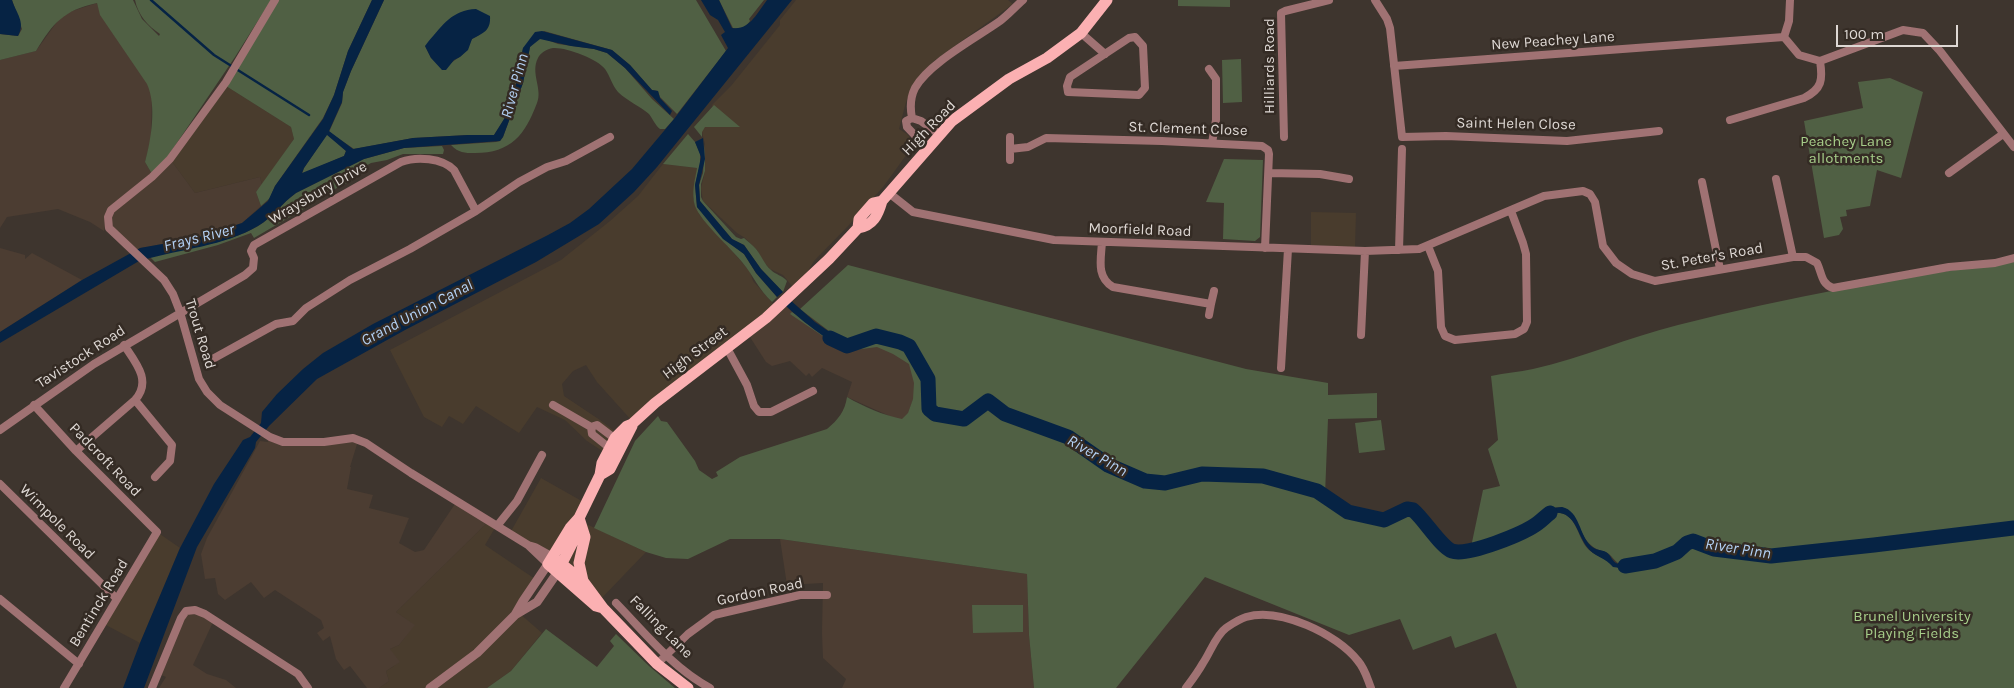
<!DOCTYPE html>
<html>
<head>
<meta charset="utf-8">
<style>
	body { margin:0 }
	#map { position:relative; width:2014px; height:688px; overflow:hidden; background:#3e352e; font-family:Karla,sans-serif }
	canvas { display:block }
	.scale { position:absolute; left:1836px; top:25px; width:122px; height:22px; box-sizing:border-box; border:2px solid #ded8d4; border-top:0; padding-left:6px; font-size:15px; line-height:18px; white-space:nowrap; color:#ded8d4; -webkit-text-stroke:4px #342b24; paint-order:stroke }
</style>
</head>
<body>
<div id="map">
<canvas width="2014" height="688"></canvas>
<div class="scale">100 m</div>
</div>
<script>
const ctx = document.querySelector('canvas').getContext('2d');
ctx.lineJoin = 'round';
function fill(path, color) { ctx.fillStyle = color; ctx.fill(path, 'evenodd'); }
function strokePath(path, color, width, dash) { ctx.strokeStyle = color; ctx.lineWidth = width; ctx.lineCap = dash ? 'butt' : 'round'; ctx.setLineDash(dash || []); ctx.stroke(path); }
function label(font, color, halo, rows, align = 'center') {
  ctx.font = font + ' Karla,sans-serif'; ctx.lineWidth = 5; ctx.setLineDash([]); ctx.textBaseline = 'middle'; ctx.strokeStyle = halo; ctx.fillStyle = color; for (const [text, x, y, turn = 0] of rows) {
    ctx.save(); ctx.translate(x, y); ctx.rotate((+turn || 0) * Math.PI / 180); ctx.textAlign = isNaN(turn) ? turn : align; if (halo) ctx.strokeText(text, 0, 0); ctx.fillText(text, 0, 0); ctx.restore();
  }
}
const commercial = new Path2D(`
	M796,0H1008L1013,4L934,61L923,72L914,84L906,102L899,129L907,134L915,143L883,187L849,225L814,261L796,291L783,275L770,269L763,261L757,250L745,238L737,233L703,201L701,188L705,171V144L702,132L694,127L713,109L712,105L731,86L780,25V20Z
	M226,86L291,127L294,139L262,185L260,177L195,193L170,159Z
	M663,164L697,168L693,198L699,214L741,261L750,272L753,281L776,307L633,422L597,382L586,365L573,371L562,384L564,396L600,420L622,437L610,456L587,441L565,420L537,407L519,433L476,406L463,424L449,416L442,427L424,417L390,350L561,260L610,221L638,196Z
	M1311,212L1356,213L1355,247L1311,245Z
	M541,478L587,504L580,521L646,552L598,602L510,533Z
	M488,522L496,526L485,545L541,583L509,621L429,688H379L389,681L386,671L394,666L390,649L399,645L414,625L396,612Z
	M157,532L180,548L140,643L104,624Z
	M519,613L542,633L511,671L487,688H432Z`);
const built = new Path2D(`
	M97,3L101,15L148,84L152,95L151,139L145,162L152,174L108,214L104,231L90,222L58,209L7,217L0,228V60L36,51L59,19L69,12Z
	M170,159L195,193L260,177L262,185L256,192L261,206L242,223L196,238L140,248L135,251L113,227L110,216Z
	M0,248L25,255V259L32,253L82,280L0,332Z
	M783,303L792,312L843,347L847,349L876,337L900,342L923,371L905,423L847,397L852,382L822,368L812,377L809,373L806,376L790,361L772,366L766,362L748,334Z
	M270,437L280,442L358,441L350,467H351L347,489L373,495L369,508L409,518L399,543L415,552L424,550L457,501L488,522L396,612L415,625L399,645L390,649L400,662L386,671L389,681L379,688H367L350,666L344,670L336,659L330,636L323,641L317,633L324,628L321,620L275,590L264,598L251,582L225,600L218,594L215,578L205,579L201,554L207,538L260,441L268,442Z
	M780,539L1027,574L1029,635L1034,688H842L846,679L823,658L822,633L823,583L787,585Z
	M187,611L214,620L193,665L207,674L226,680L236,688H159L166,677L159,674Z`);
const green = new Path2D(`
	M12,0H133L142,19L159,36L160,34C148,26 138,15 135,0H271L235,57L168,156L152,174L145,162C151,140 157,106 147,84L100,15L97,3C64,10 53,23 36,51L0,60V34L18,36L22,29Z
	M277,0H372L348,51L334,95L323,118L275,186L270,198L261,206L256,192L294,139L291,127L226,86Z
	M384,0H696L726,51L677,114L660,97L658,91L652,90L630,65L612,50L544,31L523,48L511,108L494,135H468L413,138L354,149L329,132L342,103L343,92L351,71ZM479,35L472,39L462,55L451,63L431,58L425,46Z
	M719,0H764L749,19L750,21C745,28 741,30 733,28Z
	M1178,0H1230V7L1178,6Z
	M542,38L558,44L594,49L607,53L625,68L652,99L674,119L665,129H660C655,125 653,119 649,114C640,106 627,101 618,92C612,85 610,76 605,69C598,59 566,47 553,48C547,49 540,53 538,58C530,73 543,89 537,103C525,135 511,153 475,153C464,153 459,153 451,145L496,142L500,141L503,137L523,83L530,47L535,41Z
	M1241,59L1242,102L1223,103L1222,60Z
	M1890,78L1923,92L1901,178L1877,170L1870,206L1846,210L1847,216L1840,217L1843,229L1839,235L1824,238L1804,121L1863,108L1858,82Z
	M714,105L740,127H705L702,132V137L694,127Z
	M327,134L346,151L344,156L302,174L304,168Z
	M688,134L695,142L700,153V165L695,185L697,207L734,246L744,254L756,273L777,297L772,302C759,290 753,275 742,262C730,247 701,222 695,206C691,193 695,180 697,168L663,164Z
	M705,144V171L701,184V197L703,201L736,237L741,239L744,238C748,242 753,245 756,249C762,256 764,264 771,270C776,275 782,275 787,281L783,292L761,269L744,245L732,239L700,201L699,185L703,173Z
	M442,146L444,150L443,154H403L387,160L371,163L362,168L351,181L313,200L307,207L254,238L251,233L218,245L155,262L150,257C186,247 226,245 258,226C273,217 282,203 296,193L364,159L404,148Z
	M1224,159L1263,160L1260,237L1255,241L1223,239L1224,203L1206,202Z
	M2014,262V688H1517L1496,633L1455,648L1451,636L1413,650L1400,619L1349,635L1205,577L1116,688H1034L1029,635L1027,574L780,539H730L688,559L666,558L646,552L594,528L635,441L658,416L661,421L667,422L695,461L699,470L712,479L718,476L716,472L740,457L827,429C838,420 845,411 847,397C864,407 883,415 902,419L908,413L913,399L914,383L909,364L893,354L877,347L847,351L836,345L790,314L792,312L843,347L847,349L863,343L847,344L842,341L800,309L848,265L1246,369L1328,383V395L1377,393V418L1328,419L1325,495L1350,509L1383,518L1404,507H1414L1452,548L1462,550L1471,547L1483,490L1500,486L1488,449L1498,440L1491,376C1505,373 1519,372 1533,369C1582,358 1629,337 1678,325C1789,297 1901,276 2014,262ZM1562,507C1580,515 1578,535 1592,546C1597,551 1604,550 1609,554C1618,563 1618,567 1632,563C1618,569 1620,570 1608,561C1602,557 1593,554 1588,549C1576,536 1577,510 1553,513L1541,525H1533L1552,508Z
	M1381,420L1385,450L1359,453L1355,423Z
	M972,605H1023V632L973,633Z
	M546,629L597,667L614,646L610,641L616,634L649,666L675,688H487L511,671Z`);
const water = new Path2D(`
	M0,0H12C16,13 26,22 18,36L0,34Z
	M372,0H384L351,71L343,92L342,102L329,131L353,149L413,138L468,135H494L511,108L523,48L535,32L542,31L612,50L630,65L652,90L658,91L660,98L672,111L670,115L625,68L607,53L594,49L571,46L540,39L530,47L523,83L503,137L500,141L404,148L364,159L296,193C282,203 273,217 258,226C224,246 181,249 143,260L135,251L140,248L196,238L242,223L268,201L275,186L323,119L334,95L348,51ZM327,135L346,151L344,156L302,173L304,168Z
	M701,0H719L732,28C749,31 758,12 767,0H792L657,167L634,192L599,224L536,262L405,330L317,379L269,426L256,442L255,448L197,547L144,688H123L140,643L180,548L214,484L243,440L250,437L261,423L262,412L277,394L303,369L323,353L373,324L548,235L570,223L589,209L632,169L674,119L728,48L721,35L725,32L718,20L710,15Z
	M476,9L490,16C491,31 483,33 472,39L468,50L460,57L454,60L446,70H442L431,58L425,46L428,42C443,25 452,10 476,9Z
	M703,138L705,159L699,185L700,201L732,239L744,245L761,269L783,292L777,297L756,273L744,254L723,239L697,207L695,185L701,157L695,142Z
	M131,253L139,261L0,343V332L82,280Z
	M789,299L815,322L847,344V349C829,343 797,317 783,303Z
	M1562,507C1580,511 1579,535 1591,546C1595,550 1602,550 1606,552C1611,555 1612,561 1616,563C1622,566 1636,563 1644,563L1628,569L1613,567C1606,558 1593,556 1587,547C1577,534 1575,510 1553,513L1541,525H1533L1552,508Z`);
const stream = new Path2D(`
	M151,0L214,55L309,115`);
const river = new Path2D(`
	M830,338L847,346L876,336L900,342L909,346L928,379L929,409L935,414L964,419L988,401L1005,414L1068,437L1108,465L1145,481L1165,483L1202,474L1263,476L1317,491L1348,512L1384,520L1407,509L1413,510C1424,519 1441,547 1452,551C1467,557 1525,533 1538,523C1542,520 1546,516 1550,513
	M1625,566L1655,561L1677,552L1687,543L1693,541L1714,549L1771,556L1874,545L2014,528`);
const minor = new Path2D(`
	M275,0L226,82L170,159L152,177L111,210L108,217L109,228L164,280L173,294L180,312L199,379L207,392L220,405L270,437L283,442H324L353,438L366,443L411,473L528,545L548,564
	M1375,0L1387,19L1390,28L1402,137L1446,136L1567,141L1659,131
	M1081,33L1105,54
	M1135,37L1143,46L1145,88L1139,95L1068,92L1067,86L1070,77L1129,38Z
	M1784,37L1799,55L1820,61L1903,30L1923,33L1940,51L2014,147
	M1784,37L1789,21L1790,0
	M1394,66L1784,37
	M1209,69L1216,79V120L1212,143
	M912,118C910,108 910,98 915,88C929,63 976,38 1000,21C1008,15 1015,7 1023,0
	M912,118L906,121L907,127L928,149
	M912,118L921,121L940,135
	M1730,120L1804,98C1822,89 1823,80 1820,61
	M1284,137L1281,13L1285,11L1329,0
	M1010,149V137
	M1010,160V149L1028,147L1046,138L1162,141L1262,146L1268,150L1269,154L1265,248
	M1269,173L1320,174L1349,179
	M1949,173L2003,134
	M1776,179L1793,257
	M1702,182L1720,269
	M889,193L913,212L1054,240L1365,251L1419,249L1544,196L1583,191L1590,194L1595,202L1603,246L1616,263L1632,274L1655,281L1793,257H1806L1817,263C1822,273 1821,284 1833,288L1949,267L1995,263L2014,258
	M1102,242C1101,259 1096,277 1113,287L1211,304L1214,291
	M1428,246L1438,271L1441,327L1445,336L1455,340L1515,334L1524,329L1527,322L1526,254L1523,243L1511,211
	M1399,250L1402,149
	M1209,315L1211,304
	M1361,335L1365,251
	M727,348L747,385L754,406L759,412H771L813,391
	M209,361L276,324L293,321L306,308L350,280L410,249L476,211L519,182L547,167L566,161L610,137
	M1281,368L1288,249
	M135,400L172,445L170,461L155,477
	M34,405L76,451L157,532L64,688
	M553,405L591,427
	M591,427L592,434L612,450
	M591,427L597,425L618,441
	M0,430L94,364L245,275L253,268L254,258L251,251L254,245L401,162C417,156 442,158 454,170L476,211
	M76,451L135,400C152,381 136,363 124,345
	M0,484L117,599
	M497,526L517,501L542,455
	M528,545L535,547L553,557
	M0,599L79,664
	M616,603C645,633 673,668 710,688
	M657,664L688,634L714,615L800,595H827
	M152,688L181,618L186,611L195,610L205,614L298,674L308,688
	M1186,688C1192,680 1198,672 1203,663C1210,653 1216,635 1226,628C1232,624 1239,619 1246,617C1280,607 1337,634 1358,661C1365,669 1367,678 1371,688`);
const tertiary = new Path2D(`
	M515,615L537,602L557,573
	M430,688L477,653L515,615L523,601L548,564`);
const primary = new Path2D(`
	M858,228C873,226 878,215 882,201
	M600,475L610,469L632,426
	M579,518L585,537L579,563L583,581
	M553,557L583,581L603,608L657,664L688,688
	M559,569L578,532V523
	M603,608L596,606L548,564L570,528L579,518L600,475L602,463L615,438L627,426L632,424L655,403L766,318L829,259L858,228L859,219L873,203L882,201L952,121L1009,79L1047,58L1081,33L1107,0`);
const streetNames = [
	["New Peachey Lane",1553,41,-4],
	["Hilliards Road",1270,66,-90],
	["Saint Helen Close",1516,124,1],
	["High Road",929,128,-46],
	["St. Clement Close",1188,129,2],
	["Wraysbury Drive",318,193,-30],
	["Moorfield Road",1140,230,2],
	["St. Peter's Road",1712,257,-10],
	["Trout Road",200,334,73],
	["High Street",695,353,-37],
	["Tavistock Road",81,357,-33],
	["Padcroft Road",105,460,46],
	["Wimpole Road",57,522,45],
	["Gordon Road",760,592,-12],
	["Bentinck Road",99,603,-59],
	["Falling Lane",661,627,45]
];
const parkNames = [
	["Peachey Lane",1846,142],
	["allotments",1846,159],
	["Brunel University",1912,617],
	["Playing Fields",1912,634]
];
const waterNames = [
	["River Pinn",515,86,-75],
	["Frays River",199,238,-14],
	["Grand Union Canal",417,313,-28],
	["River Pinn",1097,456,30],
	["River Pinn",1738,549,9]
];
fill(commercial, '#493c2d');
fill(built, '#4c3d32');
fill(green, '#506044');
fill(water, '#062344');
strokePath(stream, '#062344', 2.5);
strokePath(river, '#062344', 15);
strokePath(minor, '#a07273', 8);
strokePath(tertiary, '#a07273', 9);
strokePath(primary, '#fbb0b2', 11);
label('15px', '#ded8d4', '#342b24', streetNames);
label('15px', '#a6cd89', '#342b24', parkNames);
label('italic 16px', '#b4d2f6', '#342b24', waterNames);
</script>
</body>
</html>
